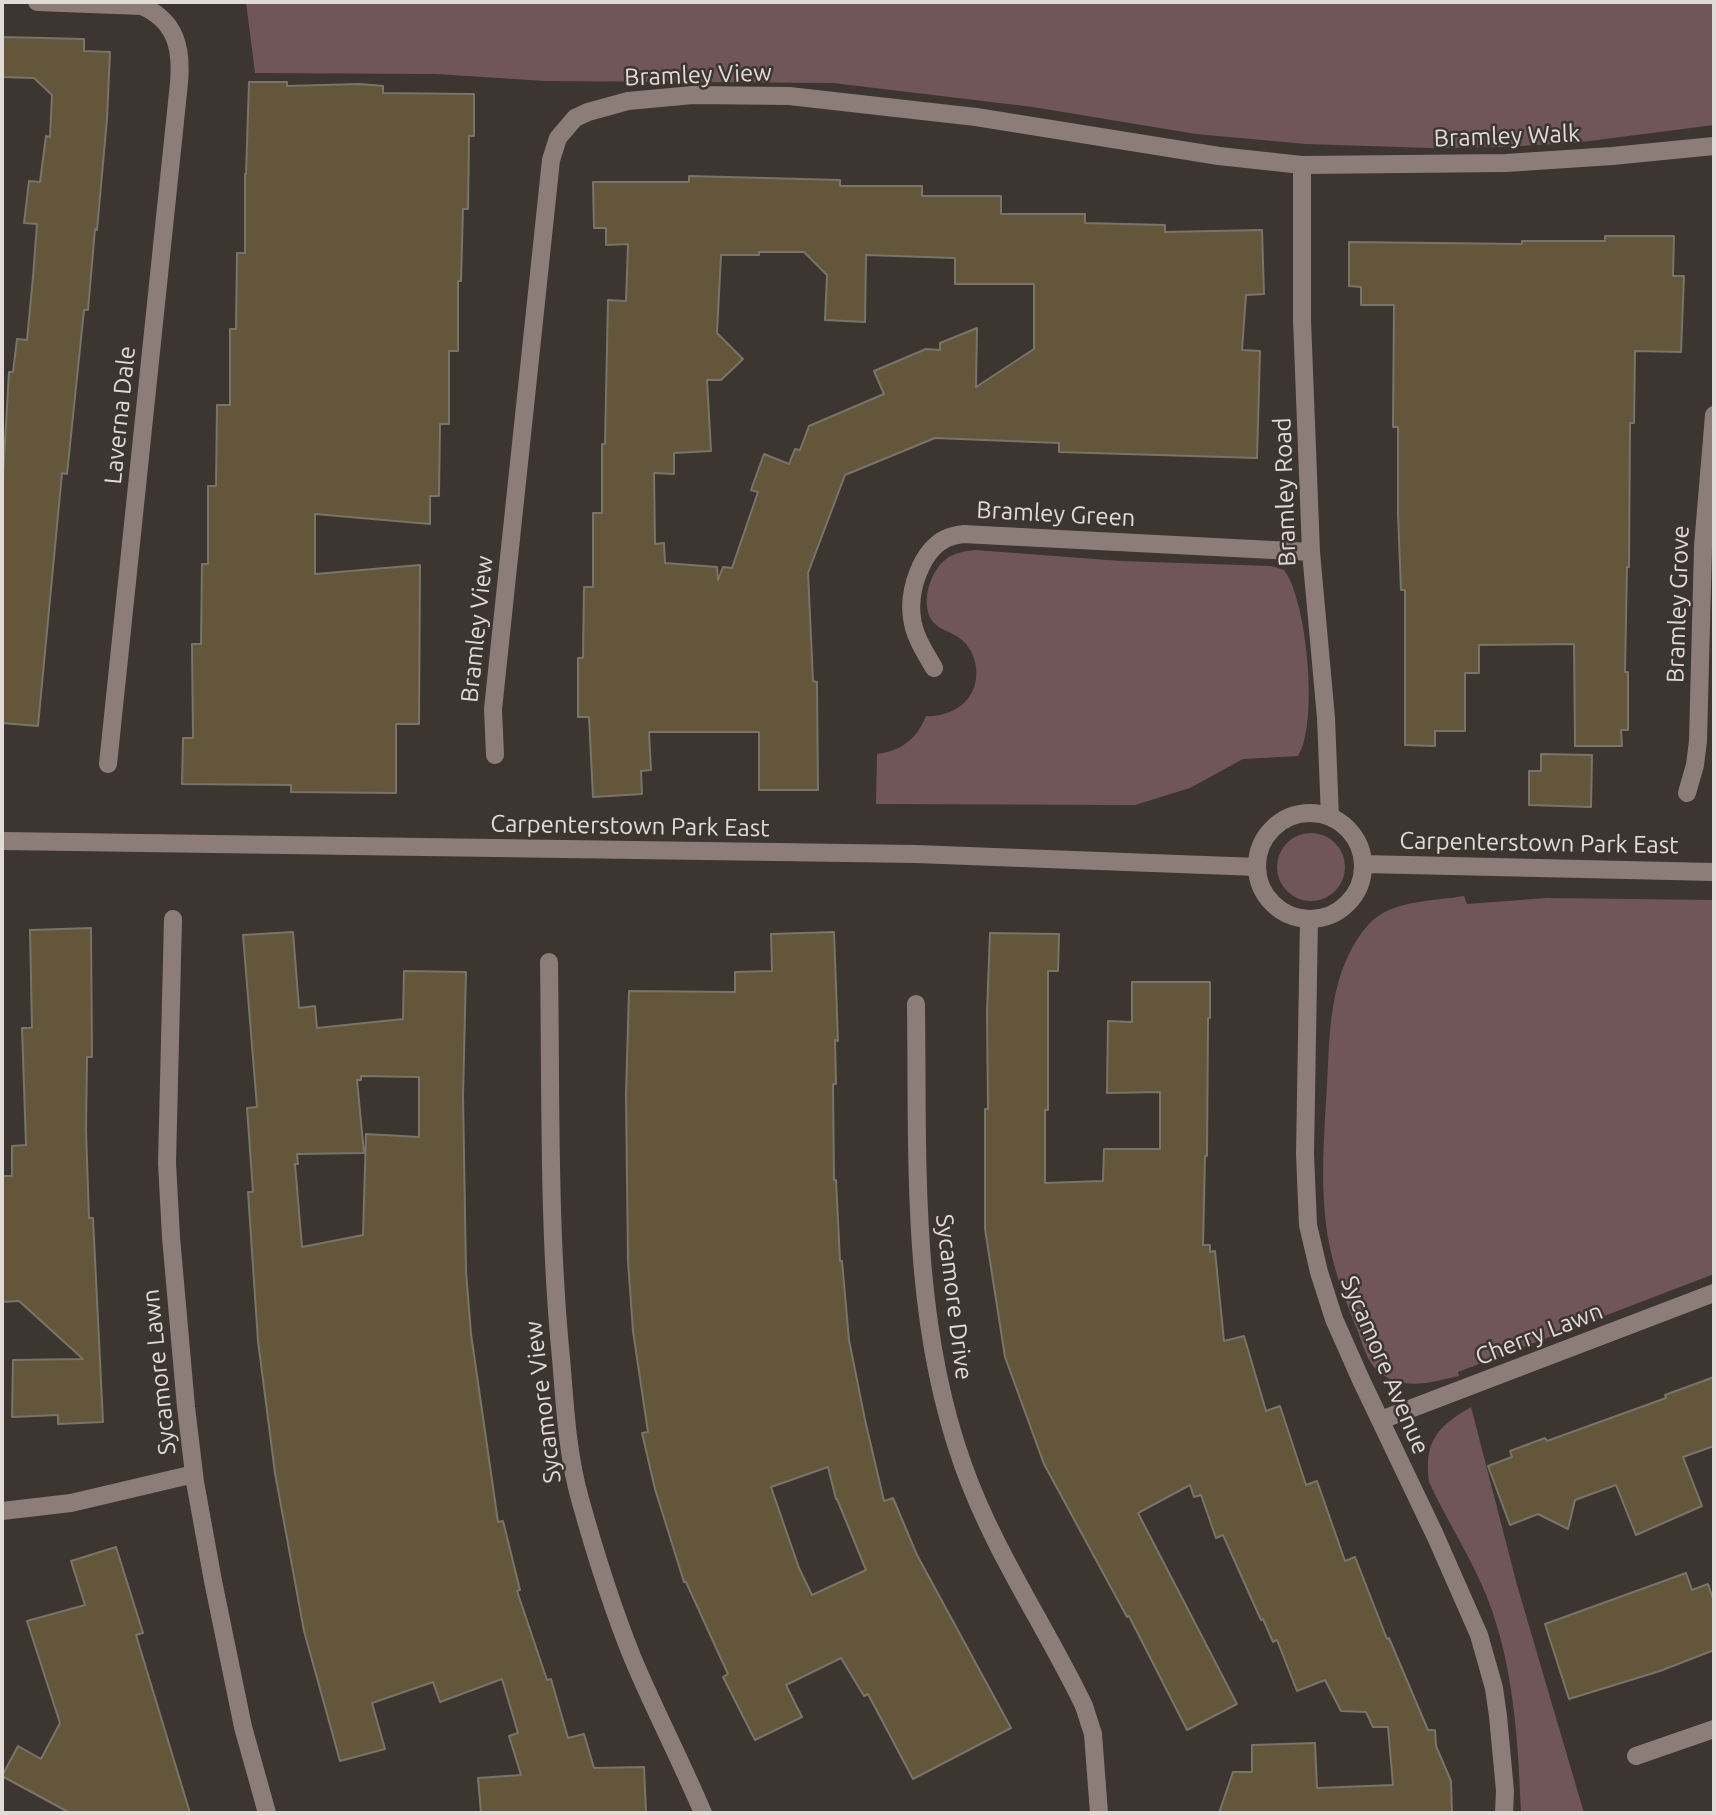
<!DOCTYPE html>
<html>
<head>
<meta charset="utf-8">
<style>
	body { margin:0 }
	#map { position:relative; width:1716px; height:1815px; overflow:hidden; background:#3d352f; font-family:Ubuntu,sans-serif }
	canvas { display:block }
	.frame { position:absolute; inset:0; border:4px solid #e0dbd7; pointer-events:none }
</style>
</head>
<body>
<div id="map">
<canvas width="1716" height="1815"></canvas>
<div class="frame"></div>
</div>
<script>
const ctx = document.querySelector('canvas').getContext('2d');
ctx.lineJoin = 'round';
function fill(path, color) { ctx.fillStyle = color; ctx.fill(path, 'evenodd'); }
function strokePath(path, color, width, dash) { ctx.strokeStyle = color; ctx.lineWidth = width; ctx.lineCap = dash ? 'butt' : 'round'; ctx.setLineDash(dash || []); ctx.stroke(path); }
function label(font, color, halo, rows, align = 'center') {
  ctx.font = font + ' Ubuntu,sans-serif'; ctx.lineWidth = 5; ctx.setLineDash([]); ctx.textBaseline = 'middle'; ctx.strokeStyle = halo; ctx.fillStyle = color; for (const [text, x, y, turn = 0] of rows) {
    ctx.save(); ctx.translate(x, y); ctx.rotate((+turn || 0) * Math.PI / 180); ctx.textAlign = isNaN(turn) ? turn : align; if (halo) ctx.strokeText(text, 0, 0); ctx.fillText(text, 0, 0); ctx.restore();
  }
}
const green = new Path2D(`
	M246,2H1714V125L1574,143L1501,147L1430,148L1306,144L1196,134L1033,107L833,83L545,81L436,74L255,73Z
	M975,550L1121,561L1271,566L1284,570C1307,599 1319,725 1298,756L1243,759L1190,788L1135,805L876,804L877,754C901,751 917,739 926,716C939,717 955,712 965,702C983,684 979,651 958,637C949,631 937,629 931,619C921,602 930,572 945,560C953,553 965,551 975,550Z
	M1277 867a34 34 0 1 1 68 0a34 34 0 1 1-68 0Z
	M1464,896L1467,904L1547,898L1714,900V1274L1458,1372L1459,1376C1432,1382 1401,1392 1378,1371C1367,1362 1362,1342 1357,1329C1346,1303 1336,1276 1330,1248C1319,1195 1324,1139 1327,1085C1329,1050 1329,1013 1339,980C1345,959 1357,935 1373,920C1396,900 1435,901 1464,896Z
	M1471,1407L1517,1585L1584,1813H1521C1518,1740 1514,1666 1487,1597C1471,1557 1447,1521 1429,1482C1424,1441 1437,1427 1471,1407Z`);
const building = new Path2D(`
	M2,37L84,39V51L110,52L107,119L97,230L95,229L88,310H84L67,474L62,473L38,726L2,723V494L9,372H13L17,339L27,340L33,277L37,224L24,223L29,181L40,182L46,136L50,137L52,95L34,78L2,77Z
	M249,82H287V86L360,84L383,86V93L474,94V136H469L468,209H463L461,281H458V351H449V424H440L439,496H430V524L315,514V574L420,565L419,724H396V793L291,792V785L182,784L183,738H193L192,644H201L202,564H208V486H216L217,405H230V329H236L237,253H245V174H246Z
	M689,176L840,180V186H922V196H1001V214H1085V223L1165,225V232L1262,230L1264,294L1246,295L1242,350L1260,351L1257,458L1059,452V443L935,438L845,475L808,573L813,681L817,682L818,790H759V732H649L651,770L641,771L642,794L593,797L589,717H578V658H583L584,587H593V513H602V444H605L608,300L626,301L628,244L606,245V228H594L593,182H689ZM759,252H804L827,275L825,320L865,322L866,255L955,258V284H1034V349L976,387L977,328L940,343V350L926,349L874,371L884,394L809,426L800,450L795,449L789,464L764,454L751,490L758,492L732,568L723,567L718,580L717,567L665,563L664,543L655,544L654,473L674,474V453L711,451L707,380H721L743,359L717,333L721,255H759Z
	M1605,236H1674L1673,276H1684L1681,352L1635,351L1634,423H1630L1629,567H1627L1626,618L1625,672H1628V730H1621L1622,746H1575L1574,644L1479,645V673H1465V731H1435V746L1405,745V590H1401L1398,514V427H1393L1394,305H1361V287L1349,286V242L1522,244V241H1605Z
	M1541,754L1592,755L1591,807L1529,805V771H1541Z
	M91,928L92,1057H87L86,1130L89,1218H93L103,1422L58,1424V1415L12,1417L13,1360L83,1359L19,1301L2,1302V1176H12V1146L26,1145L22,1028H32L30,930Z
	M293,932L299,1008L315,1006L317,1028L403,1019L404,971L466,972L463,1096L466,1271L471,1334L498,1522L503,1521L520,1590L517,1591L547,1680L551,1679L568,1738L584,1734L594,1768L644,1767L646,1813H481L478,1778L521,1775L509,1736L518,1733L502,1679L440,1702L433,1682L372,1703L385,1749L340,1761L304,1631L275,1473L258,1341L248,1192H253L247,1108L257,1107L243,935ZM361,1076L419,1077V1137L366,1134L363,1235L302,1247L295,1164H298L297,1154L364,1153L357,1080H361Z
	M834,932L838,1041L835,1040L836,1084H833L834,1180H836L840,1261H842L849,1340L865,1420L884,1501L893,1498L917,1555L1011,1728L913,1779L868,1694L864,1696L841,1658L786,1685L802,1717L755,1740L723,1677L728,1674L686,1582H684L655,1489L642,1433L648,1432L633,1331L628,1261L626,1094L629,991L735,992V972L772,971L771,934ZM828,1467L836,1499H837L866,1570L812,1595L799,1568L771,1487Z
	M990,933L1059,934L1058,971H1048V1110H1045V1183L1103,1181L1104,1149H1160V1092L1107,1093L1108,1021L1132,1022V982H1210V1018H1208L1207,1156H1205L1203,1245H1210V1252L1215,1251L1224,1341L1244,1336L1266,1411L1280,1406L1306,1485L1317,1481L1345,1561L1355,1557L1387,1639L1389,1638L1428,1730H1435L1436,1746L1451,1781L1452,1813H1219L1233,1772H1252V1745L1315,1743L1317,1788L1393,1785L1388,1727H1373L1366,1712L1341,1711L1325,1680L1297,1691L1277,1640L1273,1642L1263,1619L1261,1620L1223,1535L1216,1538L1201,1495L1194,1497L1190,1485L1138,1513L1237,1704L1187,1730L1129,1616L1127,1617L1044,1464L1005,1357L985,1229V1109H988L987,1012Z
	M1714,1377V1446L1683,1457L1702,1506L1636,1535L1616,1485L1575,1500L1568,1529L1538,1514L1510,1525L1488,1466L1512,1457L1510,1451L1545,1438L1547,1441L1666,1398L1665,1395Z
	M116,1547L143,1633L136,1635L190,1813H70L2,1776L18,1746L41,1759L60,1723L27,1621L85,1605L71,1561Z
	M1686,1573L1692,1590L1708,1584L1714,1602V1650L1660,1671L1569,1699L1545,1624Z`);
const minor = new Path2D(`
	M37,2L142,6C176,21 182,48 179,83L108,764
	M1302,165V320L1311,552L1326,718L1330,817
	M934,668C925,652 914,636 912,618C908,591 921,550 947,538C952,536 958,535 963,534L1311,552
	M495,755L493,709L551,160L558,138L575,118L588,112L628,101L693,95L789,96L976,117L1219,156L1302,165L1506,163L1612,156L1714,146
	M1687,793L1695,765L1698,741L1703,546L1714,415
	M1257 866a53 53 0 1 1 106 0a53 53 0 1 1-106 0Z
	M2,841L916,854L1257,867
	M1363,864L1714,872
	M173,919L167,1163L171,1237L186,1407L195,1482L213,1581L243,1727L267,1813
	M1309,919L1305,1154L1308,1225L1319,1272L1334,1319L1361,1380L1435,1535L1479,1635L1494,1688L1498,1716L1505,1791L1504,1813
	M549,962C551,1094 548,1226 561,1358C565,1405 567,1453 580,1499C595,1553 612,1607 633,1659C655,1711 681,1761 703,1813
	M916,1004C918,1159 910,1317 963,1465C993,1550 1045,1625 1084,1706L1093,1734L1099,1813
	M1381,1420L1714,1293
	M2,1511L71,1503L194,1474
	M1636,1756L1714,1729`);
const streetNames = [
	["Bramley View",698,75,-2],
	["Bramley Walk",1507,136,-2],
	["Laverna Dale",120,415,-84],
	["Bramley Road",1285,492,-92],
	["Bramley Green",1056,514,3],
	["Bramley Grove",1678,604,-88],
	["Bramley View",477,629,-84],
	["Carpenterstown Park East",630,826,1],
	["Carpenterstown Park East",1539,843,1],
	["Sycamore Drive",954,1297,83],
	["Cherry Lawn",1539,1334,-21],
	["Sycamore Avenue",1385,1365,67],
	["Sycamore Lawn",159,1372,-96],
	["Sycamore View",543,1402,-97]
];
fill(green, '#715659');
fill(building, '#63563a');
strokePath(building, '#78746a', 2);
strokePath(minor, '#8d7d79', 18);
label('24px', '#e0dbd7', '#3d352f', streetNames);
</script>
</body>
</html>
